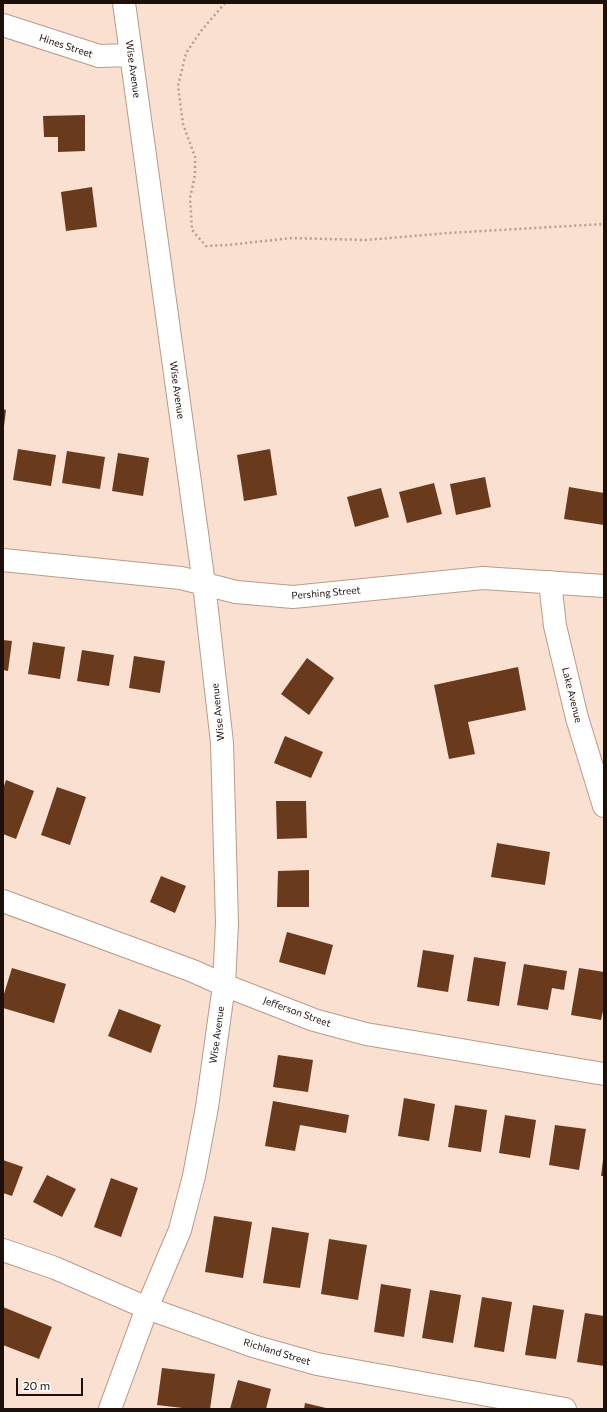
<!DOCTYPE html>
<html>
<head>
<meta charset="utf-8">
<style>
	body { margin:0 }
	#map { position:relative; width:607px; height:1412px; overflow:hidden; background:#fae0d1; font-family:Commissioner,sans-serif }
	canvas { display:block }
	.frame { position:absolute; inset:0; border:4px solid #1c110a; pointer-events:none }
	.scale { position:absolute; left:16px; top:1378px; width:67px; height:18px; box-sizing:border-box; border:2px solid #1c110a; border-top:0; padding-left:5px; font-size:12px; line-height:14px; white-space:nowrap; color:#1c110a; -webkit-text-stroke:3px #fff; paint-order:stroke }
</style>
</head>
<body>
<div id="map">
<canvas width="607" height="1412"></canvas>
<div class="frame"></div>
<div class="scale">20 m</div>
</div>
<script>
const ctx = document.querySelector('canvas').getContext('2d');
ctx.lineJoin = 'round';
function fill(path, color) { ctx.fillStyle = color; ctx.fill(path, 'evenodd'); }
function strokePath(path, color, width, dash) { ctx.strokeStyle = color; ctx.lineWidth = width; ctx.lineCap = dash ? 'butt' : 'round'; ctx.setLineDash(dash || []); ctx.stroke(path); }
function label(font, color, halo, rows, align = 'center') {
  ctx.font = font + ' Commissioner,sans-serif'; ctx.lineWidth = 4; ctx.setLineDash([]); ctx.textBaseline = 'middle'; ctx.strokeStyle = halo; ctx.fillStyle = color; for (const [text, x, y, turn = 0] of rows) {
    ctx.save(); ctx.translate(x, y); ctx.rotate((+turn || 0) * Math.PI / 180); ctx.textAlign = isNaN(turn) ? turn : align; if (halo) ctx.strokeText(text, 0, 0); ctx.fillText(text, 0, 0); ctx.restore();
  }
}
const building = new Path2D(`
	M85,115V151L58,152V137H44L43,116Z
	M92,187L97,227L66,231L61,192Z
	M3,409L6,410L4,426H3Z
	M18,449L56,455L51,486L13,480Z
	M270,449L277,495L244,501L237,455Z
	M67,451L105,457L100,489L62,483Z
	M118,453L149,458L143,496L112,491Z
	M485,477L491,507L456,515L450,484Z
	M434,483L442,514L407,523L399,492Z
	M569,487L604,493V525L564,519Z
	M381,488L389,517L355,527L347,497Z
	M3,640L12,641L8,671L3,670Z
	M33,642L65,647L60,679L28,674Z
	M82,650L114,655L109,686L77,681Z
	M134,656L165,661L160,693L129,688Z
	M307,658L334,678L309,715L281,694Z
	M518,667L526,710L468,722L475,754L449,759L434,685Z
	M285,736L323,752L311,778L274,763Z
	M6,780L34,791L16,839L3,834V789Z
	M57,787L86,797L70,845L41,835Z
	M276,801H306L307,838L277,839Z
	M497,843L550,852L545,885L491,877Z
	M309,870V907H277L278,871Z
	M161,876L186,886L175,913L150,902Z
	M287,932L333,945L325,975L279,962Z
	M423,950L454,955L448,992L417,987Z
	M474,957L506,962L499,1006L467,1001Z
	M524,964L567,971L564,990L552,988L548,1010L517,1005Z
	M12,968L66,984L54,1023L3,1008V997Z
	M579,968L604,972V1011H603L601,1020L571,1015Z
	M119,1009L161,1025L151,1053L108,1036Z
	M278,1055L313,1060L308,1092L273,1087Z
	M404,1098L435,1104L429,1141L398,1136Z
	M273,1101L349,1115L346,1133L300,1125L295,1151L265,1146Z
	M455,1105L487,1110L481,1152L448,1147Z
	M505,1115L536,1120L530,1158L499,1153Z
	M555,1125L586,1129L579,1170L549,1165Z
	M3,1160L23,1167L12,1196L3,1193Z
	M603,1160H604V1176H601Z
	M47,1175L76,1189L62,1217L33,1202Z
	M111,1178L138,1188L121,1237L94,1227Z
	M214,1216L252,1222L243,1278L205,1272Z
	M272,1227L309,1233L300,1288L263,1283Z
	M329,1239L367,1245L358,1300L321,1294Z
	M381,1284L411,1289L404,1337L374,1332Z
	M430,1290L461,1295L453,1343L422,1338Z
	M482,1297L512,1302L504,1352L474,1347Z
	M533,1305L564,1310L556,1359L525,1355Z
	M3,1307L52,1327L39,1359L3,1345Z
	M585,1313L604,1316V1366L577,1362Z
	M162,1368L215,1374L210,1409H191L157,1405Z
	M238,1380L271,1389L266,1409H230Z
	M305,1403L326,1408V1409H304Z`);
const path = new Path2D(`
	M225,3L201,31L186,53L178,86L183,124L195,157V175L190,198L192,230L206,246L228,245L292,238L366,240L448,233L604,224`);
const minor = new Path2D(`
	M3,25L99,56L131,55
	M3,560L181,578L236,592L293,597L483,578L604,586
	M550,582L555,626L577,718L604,806
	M3,901L193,971L224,985L314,1020L366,1034L604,1074
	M3,1250L55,1268L147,1308L253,1346L317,1364L565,1409
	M110,1409L147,1308L180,1230L194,1176L207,1107L224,985L227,923L222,743L204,584L124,3`);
const streetNames = [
	["Hines Street",66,46,18],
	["Wise Avenue",133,69,82],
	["Wise Avenue",177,390,82],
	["Pershing Street",326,593,-5],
	["Lake Avenue",572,695,76],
	["Wise Avenue",218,712,-96],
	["Jefferson Street",297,1012,20],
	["Wise Avenue",217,1035,-82],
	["Richland Street",277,1352,17]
];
fill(building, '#693a1b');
strokePath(minor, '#ba9b89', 24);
strokePath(path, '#b49e92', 2.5, [2, 3]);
strokePath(minor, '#fff', 22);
label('10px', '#1c110a', '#fff', streetNames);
</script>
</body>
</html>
